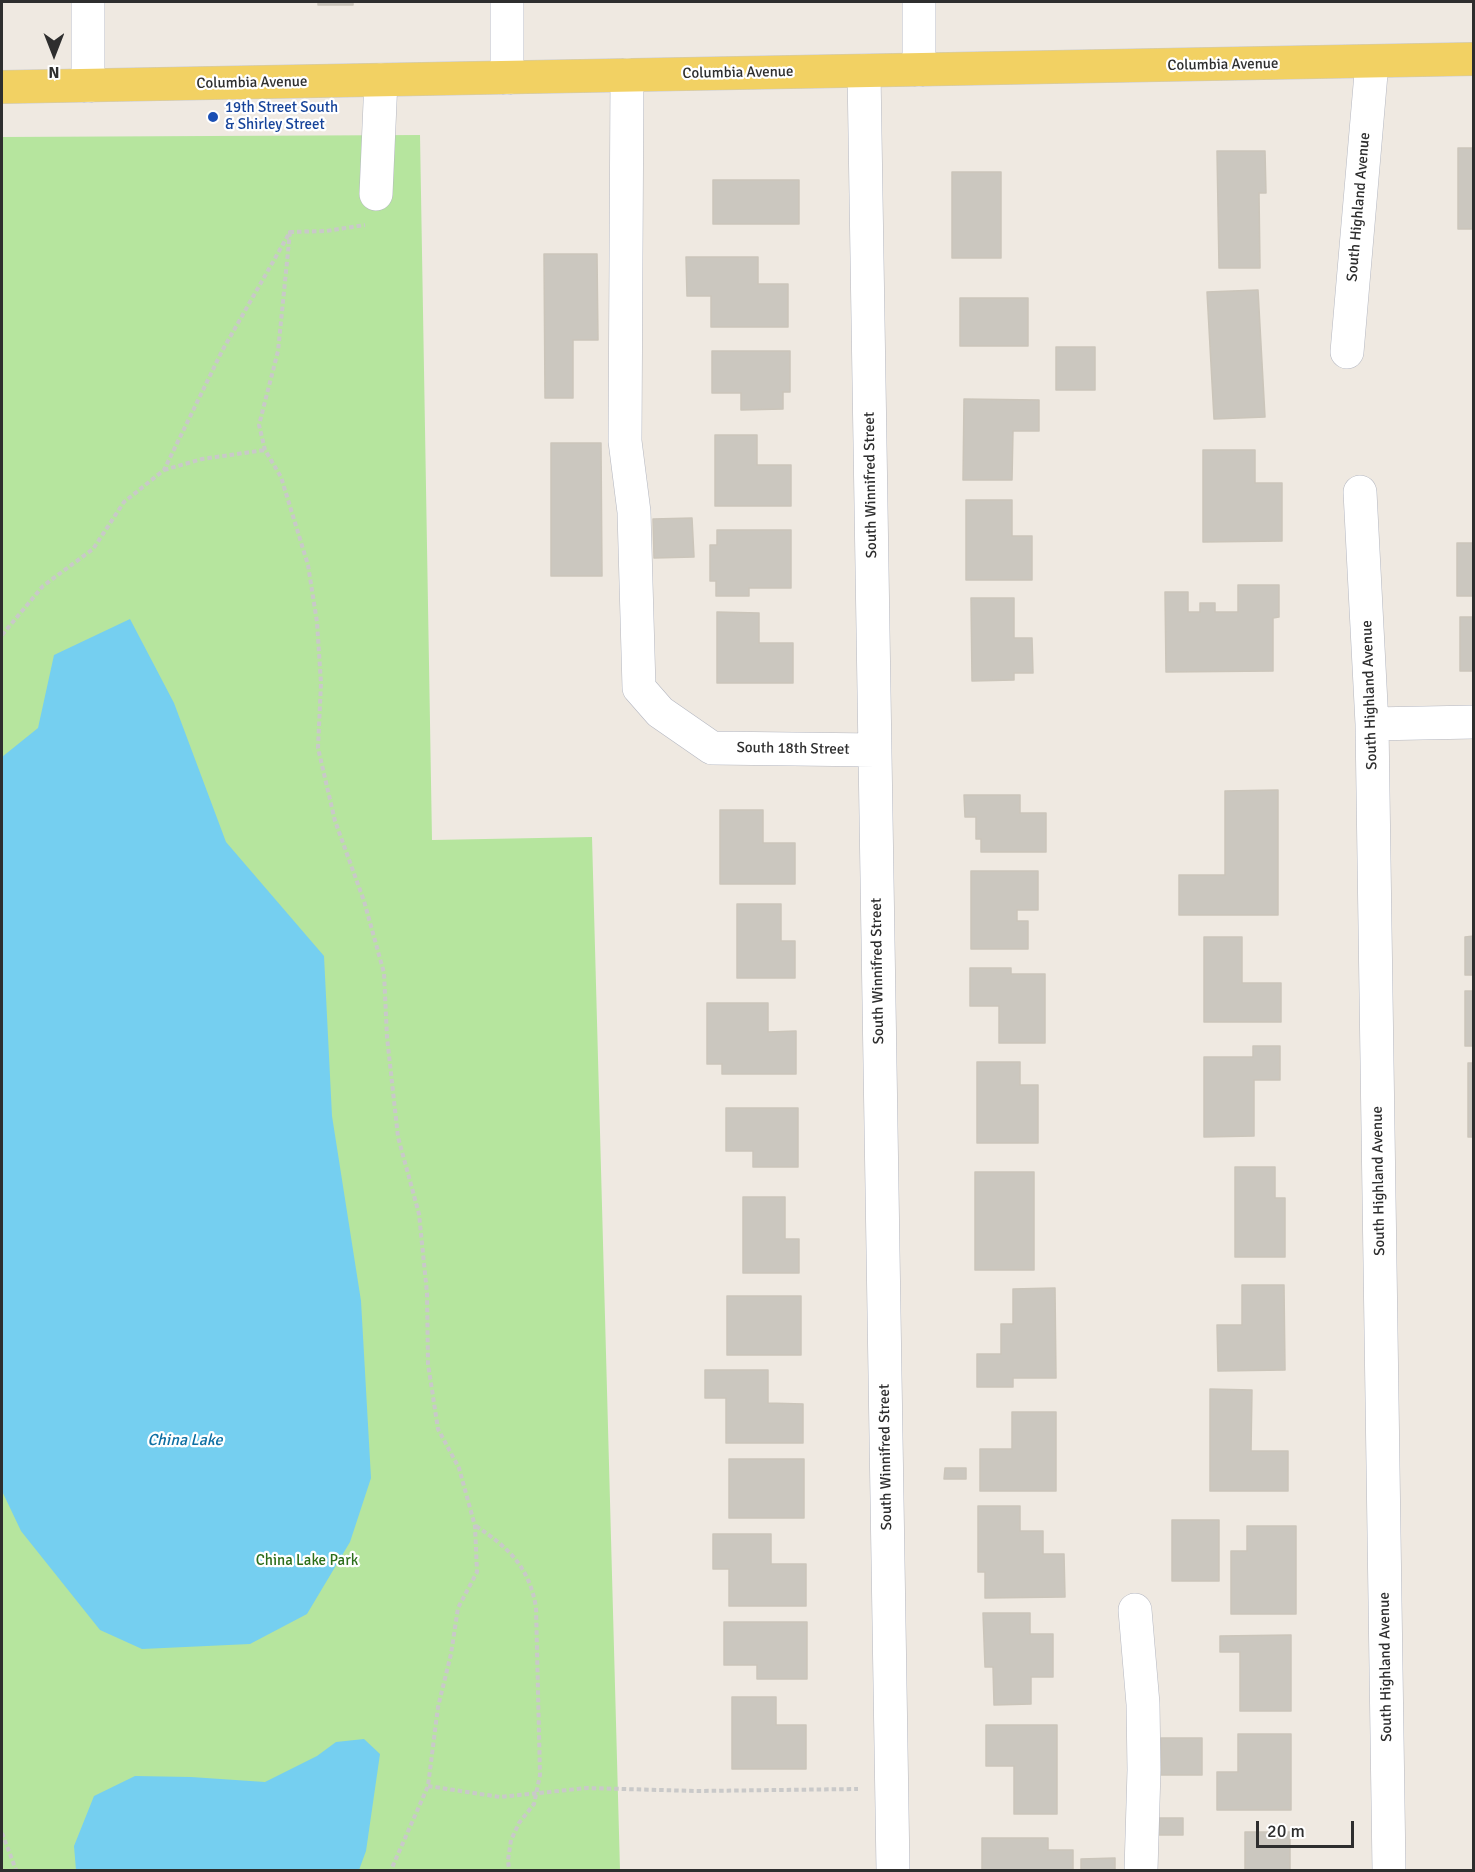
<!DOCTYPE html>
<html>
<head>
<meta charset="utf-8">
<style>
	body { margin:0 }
	#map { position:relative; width:1475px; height:1872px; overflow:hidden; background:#efe9e1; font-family:Signika,sans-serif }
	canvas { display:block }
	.frame { position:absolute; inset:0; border:3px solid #2e2e2e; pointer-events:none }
	.north { position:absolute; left:24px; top:24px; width:60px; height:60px; -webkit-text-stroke:4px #fff; paint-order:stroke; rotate:180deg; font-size:16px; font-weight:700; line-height:24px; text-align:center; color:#2e2e2e }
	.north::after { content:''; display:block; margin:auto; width:21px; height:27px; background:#2e2e2e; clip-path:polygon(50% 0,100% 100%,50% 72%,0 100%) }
	.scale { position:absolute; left:1256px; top:1821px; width:98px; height:27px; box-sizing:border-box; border:3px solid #2e2e2e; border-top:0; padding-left:8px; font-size:18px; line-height:21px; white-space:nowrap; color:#2e2e2e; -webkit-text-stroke:4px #fff; paint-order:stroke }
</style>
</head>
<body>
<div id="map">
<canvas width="1475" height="1872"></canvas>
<div class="frame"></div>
<div class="north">N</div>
<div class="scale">20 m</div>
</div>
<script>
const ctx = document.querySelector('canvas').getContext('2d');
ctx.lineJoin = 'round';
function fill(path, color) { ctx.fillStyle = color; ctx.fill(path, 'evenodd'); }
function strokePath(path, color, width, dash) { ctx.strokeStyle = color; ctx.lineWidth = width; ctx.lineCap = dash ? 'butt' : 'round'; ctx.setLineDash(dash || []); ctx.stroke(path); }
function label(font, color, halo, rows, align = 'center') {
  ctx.font = font + ' Signika,sans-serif'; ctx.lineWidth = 4.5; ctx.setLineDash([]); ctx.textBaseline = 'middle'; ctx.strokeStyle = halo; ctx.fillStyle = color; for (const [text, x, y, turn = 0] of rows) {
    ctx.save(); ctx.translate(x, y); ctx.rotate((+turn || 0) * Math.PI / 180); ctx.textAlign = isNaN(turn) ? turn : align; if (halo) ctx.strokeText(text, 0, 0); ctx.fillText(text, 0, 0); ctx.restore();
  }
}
const green = new Path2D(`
	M420,135L432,840L592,837L620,1870H2V137Z`);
const water = new Path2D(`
	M130,619L174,703L226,842L324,956L332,1116L361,1301L371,1478L350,1542L307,1614L250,1644L142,1649L100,1630L21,1531L2,1491V757L38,728L54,655Z
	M364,1739L380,1754L366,1851L359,1870H76L74,1846L94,1796L135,1776L191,1777L265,1782L317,1756L336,1742Z`);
const building = new Path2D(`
	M318,2H353V5H318Z
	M1458,148H1474V229H1458Z
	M1217,151H1265L1266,193H1259L1260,268H1219Z
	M952,172H1001V258H952Z
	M713,180H799V224H713Z
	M544,254H597L598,340H573V398H545Z
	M686,257H758V284H788V327H711V296H687Z
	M1258,290L1265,417L1214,419L1207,292Z
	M960,298H1028V346H960Z
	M1056,347H1095V390H1056Z
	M712,351H790V392H783V409L741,410V393H712Z
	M964,399L1039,400V431H1013L1012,480H963Z
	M715,435H757V465H791V506H715Z
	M551,443H601L602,576H551Z
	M1203,450H1255V483H1282V541L1203,542Z
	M966,500H1012V536H1032V580H966Z
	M692,518L694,557L654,558L653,519Z
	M717,530H791V588H749V596H716V581H710V545H717Z
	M1457,543H1474V596H1457Z
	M1238,585H1279V617L1273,618V671L1166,672L1165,592H1188V612H1200V603H1215V612H1238Z
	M971,598H1014V638H1032L1033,673H1014V680L972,681Z
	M717,612L759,613V643H793V683H717Z
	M1460,617H1474V671H1460Z
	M1278,790V915H1179V875H1225V791Z
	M964,795H1020V813H1046V852H981V839H976V817H965Z
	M720,810H763V843H795V884H720Z
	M971,871H1038V910H1017V921H1028V949H971Z
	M737,904H781V941H795V978H737Z
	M1474,936V975H1465V937Z
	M1204,937H1242V983H1281V1022H1204Z
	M970,968H1011V974H1045V1043H999V1006H970Z
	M1465,991H1474V1046H1465Z
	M707,1003H768V1032L796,1031V1074H722V1064H707Z
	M1253,1046H1280V1080H1254V1136L1204,1137V1057H1253Z
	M977,1062H1020V1085H1038V1143H977Z
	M1468,1063H1474V1137H1468Z
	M726,1108H798V1167H753V1151H726Z
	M1235,1167H1275V1198H1285V1257H1235Z
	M975,1172H1034V1270H975Z
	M743,1197H785V1239H799V1273H743Z
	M1242,1285H1284L1285,1370L1218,1371L1217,1325H1242Z
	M1055,1288L1056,1378H1013V1387H977V1354H1001V1324H1013V1289Z
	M727,1296H801V1355H727Z
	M705,1370H768V1403L803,1404V1443H726V1398H705Z
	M1210,1389L1252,1390L1251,1451H1288V1491H1210Z
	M1012,1412H1056V1491H980V1449H1012Z
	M729,1459H804V1518H729Z
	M945,1468H966V1479H944Z
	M978,1506H1020V1531H1043V1554H1064L1065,1597L985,1598V1572H978Z
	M1172,1520H1219V1581H1172Z
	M1247,1526H1296V1614H1231V1551H1247Z
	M713,1534H771V1564H806V1606H729V1569H713Z
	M983,1613H1030V1634H1053V1677H1031V1704L994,1705L993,1667H985Z
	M724,1622H807V1679H757V1665H724Z
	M1291,1635V1711H1240V1652H1220V1636Z
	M732,1697H776V1725H806V1769H732Z
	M986,1725H1057V1814H1014V1766H986Z
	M1238,1734H1291V1810H1217V1772H1238Z
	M1161,1738H1202V1775H1161Z
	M1157,1818H1183V1835H1157Z
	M1245,1832H1290V1870H1245Z
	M982,1838H1048V1850H1073V1870H982Z
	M1115,1858V1870H1081V1859Z`);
const path = new Path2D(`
	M290,232L278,351L259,425L265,450L281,477L308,565L317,622L321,683L318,748L335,821L364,901L384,973L387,1037L398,1137L419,1214L427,1293L428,1364L438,1429L459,1468L475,1526L477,1572L458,1608L451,1654L438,1707L428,1786L391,1870
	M164,470L202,459L265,450
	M2,635L43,586L93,549L124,502L164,470L222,351L290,232L326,231L365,225
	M476,1526C509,1548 529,1567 536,1607L540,1775L534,1804L519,1823L511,1840L508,1860L509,1870
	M428,1786L500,1797L587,1788L697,1791L858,1789
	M2,1833L16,1870`);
const minor = new Path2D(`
	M88,2V86
	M919,70V2
	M864,71L893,1870
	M627,75L625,441L634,512L639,688L660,712L712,748L875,750
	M507,78V2
	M376,194L381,80
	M1347,352L1372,62
	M1360,492L1372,724L1389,1870
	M1372,724L1474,722
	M1135,1610L1143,1704L1144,1770L1141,1870`);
const major = new Path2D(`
	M2,87L1474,59`);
const markers = [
	[213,117,6,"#1a4fb4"]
];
const streetNames = [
	["Columbia Avenue",1223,65,-1],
	["Columbia Avenue",738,73,-1],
	["Columbia Avenue",252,83,-1],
	["South Highland Avenue",1359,207,-85],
	["South Winnifred Street",871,485,-91],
	["South Highland Avenue",1370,695,-92],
	["South 18th Street",793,749,1],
	["South Winnifred Street",878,971,-91],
	["South Highland Avenue",1379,1181,-91],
	["South Winnifred Street",886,1457,-91],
	["South Highland Avenue",1386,1667,-91]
];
const transitNames = [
	["19th Street South",225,108],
	["& Shirley Street",225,125]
];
const parkNames = [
	["China Lake Park",307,1561]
];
const waterNames = [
	["China Lake",185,1441]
];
fill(green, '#b6e59e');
fill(water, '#75cff0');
fill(building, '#cbc7bf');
strokePath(building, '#cbc5ba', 1.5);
strokePath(minor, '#b4b7c1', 34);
strokePath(major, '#c9c9c9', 34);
strokePath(path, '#c9c9c9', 4, [4.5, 3]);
strokePath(minor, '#fff', 33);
strokePath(major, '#f2d163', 33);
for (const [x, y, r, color] of markers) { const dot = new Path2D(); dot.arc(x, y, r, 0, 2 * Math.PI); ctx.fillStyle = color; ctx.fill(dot); strokePath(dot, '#fff', 2); }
label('15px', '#2e2e2e', '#fff', streetNames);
label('15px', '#164399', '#fff', transitNames, 'left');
label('15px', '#2c6e1b', '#fff', parkNames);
label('italic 16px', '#0d6fa3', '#fff', waterNames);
</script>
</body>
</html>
